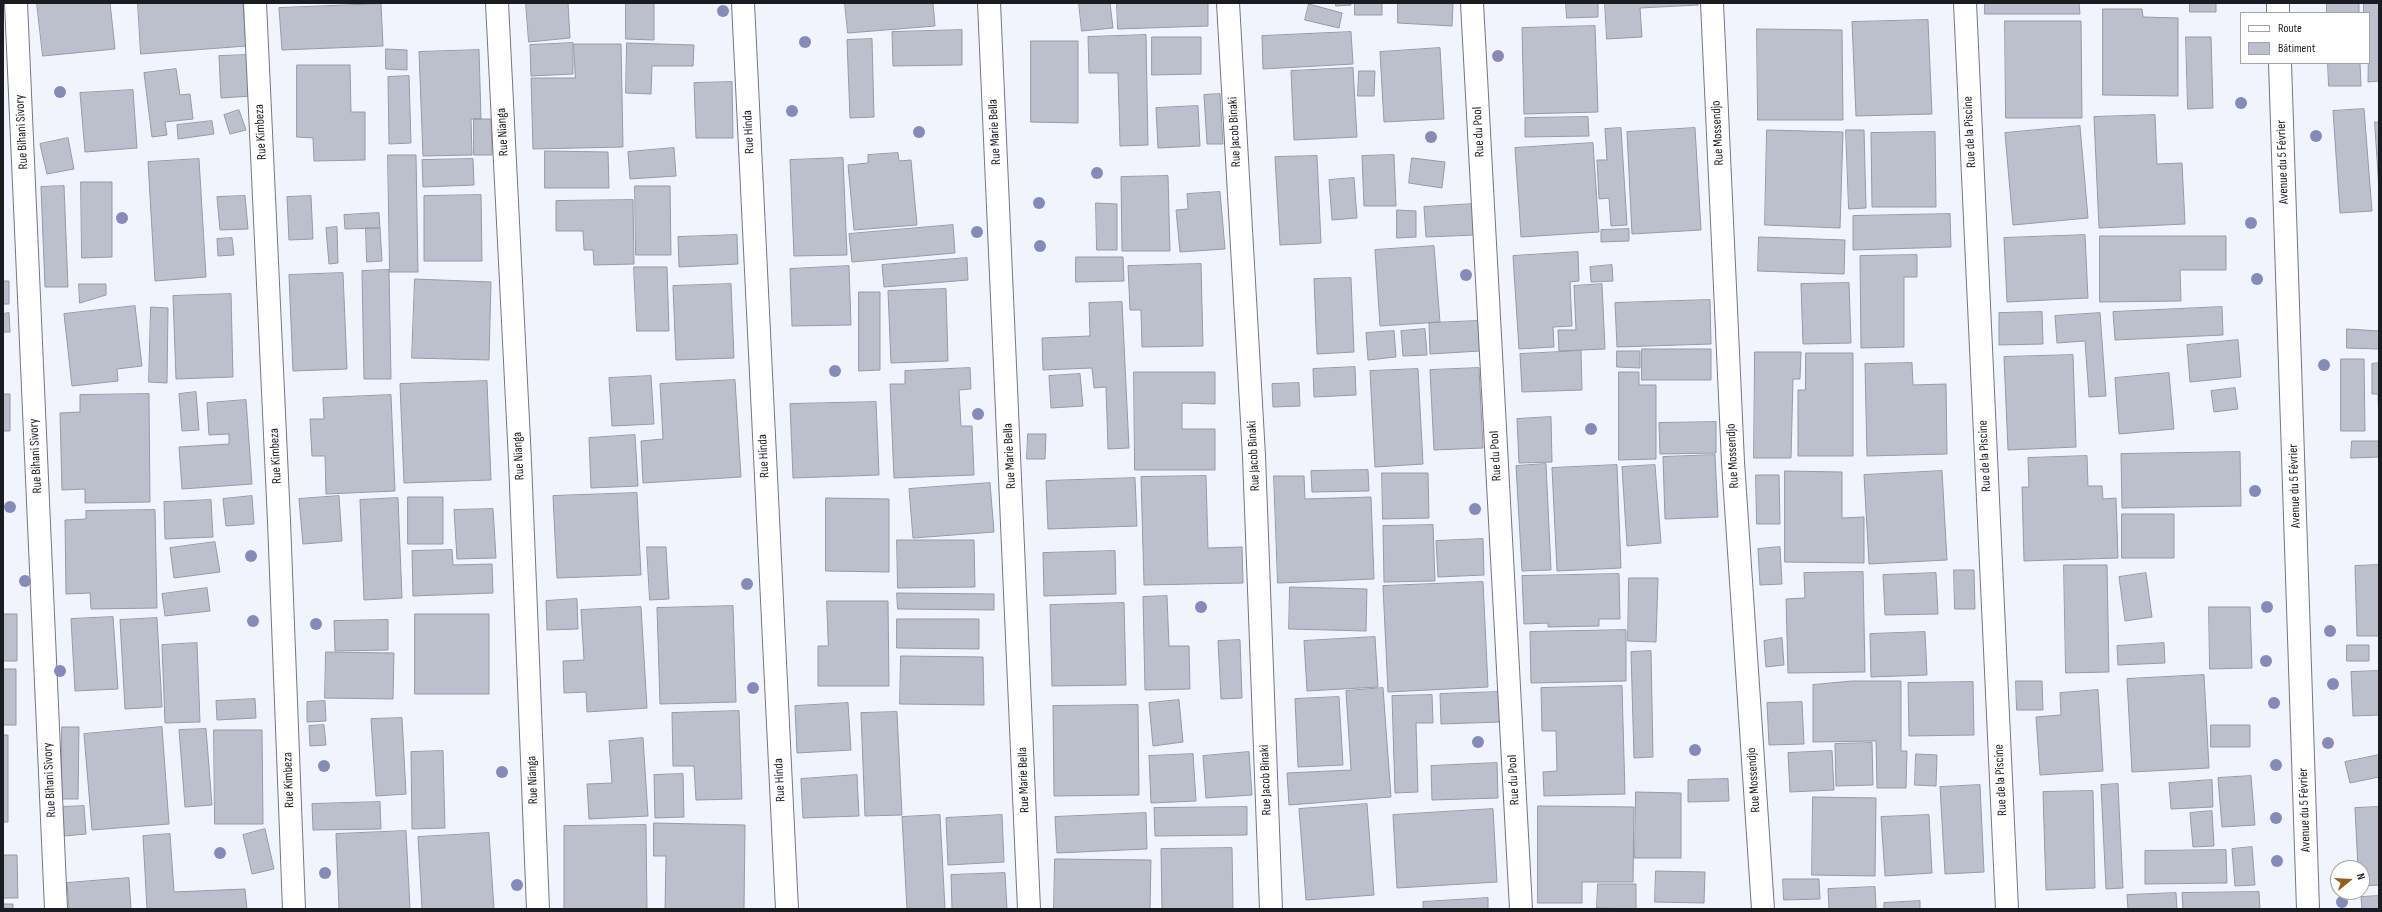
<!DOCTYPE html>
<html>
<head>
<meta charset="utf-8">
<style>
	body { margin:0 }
	#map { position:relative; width:2382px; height:912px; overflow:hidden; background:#f2f4fd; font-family:"Sofia Sans Condensed",sans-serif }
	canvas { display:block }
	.frame { position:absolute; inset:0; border:4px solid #1b1c21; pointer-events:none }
	.legend { position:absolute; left:2240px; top:12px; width:130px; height:52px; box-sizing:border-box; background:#fff; border:1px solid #a4a4a6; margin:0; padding:5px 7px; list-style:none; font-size:12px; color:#1b1c21 }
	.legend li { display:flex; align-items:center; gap:8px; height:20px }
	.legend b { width:20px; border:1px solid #a4a4a6 }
	.north { position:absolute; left:2330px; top:860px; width:40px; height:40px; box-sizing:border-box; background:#fff; border:1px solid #a4a4a6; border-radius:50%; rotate:72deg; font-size:11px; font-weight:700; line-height:16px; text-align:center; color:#1b1c21 }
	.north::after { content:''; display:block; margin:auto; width:14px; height:18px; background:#975c1b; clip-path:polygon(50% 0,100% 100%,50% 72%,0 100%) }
</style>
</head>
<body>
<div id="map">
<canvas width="2382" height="912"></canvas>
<div class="frame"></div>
<ul class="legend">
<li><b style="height:5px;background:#fff"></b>Route</li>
<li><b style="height:11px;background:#bcc0cd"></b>Bâtiment</li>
</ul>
<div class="north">N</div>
</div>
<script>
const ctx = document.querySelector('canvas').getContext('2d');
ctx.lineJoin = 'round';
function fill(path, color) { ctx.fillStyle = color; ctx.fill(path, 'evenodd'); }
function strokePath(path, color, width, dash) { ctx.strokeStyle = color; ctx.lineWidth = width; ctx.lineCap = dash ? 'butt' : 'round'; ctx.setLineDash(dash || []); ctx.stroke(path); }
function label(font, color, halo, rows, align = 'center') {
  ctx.font = font + ' "Sofia Sans Condensed",sans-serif'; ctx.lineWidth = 3.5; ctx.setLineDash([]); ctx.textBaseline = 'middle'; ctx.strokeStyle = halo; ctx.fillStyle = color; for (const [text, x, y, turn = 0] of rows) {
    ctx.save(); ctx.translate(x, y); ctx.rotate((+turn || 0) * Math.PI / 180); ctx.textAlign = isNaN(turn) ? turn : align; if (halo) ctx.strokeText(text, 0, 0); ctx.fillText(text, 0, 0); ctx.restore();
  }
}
const building = new Path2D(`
	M37,3H110L115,49L43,56Z
	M138,3H243L246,46L141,54Z
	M526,3H568L570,38L529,42Z
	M626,3H654V40L626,39Z
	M845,3H933L935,26L848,33Z
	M1079,3H1110L1113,28L1082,31Z
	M1117,3H1208V26L1118,29Z
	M1336,3H1351V5L1336,6Z
	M1355,3H1382V15H1355Z
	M1398,3H1453L1452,26L1398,23Z
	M1566,3H1598V17L1567,18Z
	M1605,3H1698V5L1640,8L1642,37L1607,39Z
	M1985,3H2079L2080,14H1985Z
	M2190,3H2216V12H2190Z
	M2327,3H2359V13H2327Z
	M2364,3H2379V81L2368,82L2369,13H2364Z
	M381,4L383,46L282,50L279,8Z
	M1309,4L1342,13L1339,28L1305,20Z
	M2103,9H2142L2143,17L2178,18V96L2103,95Z
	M1928,20L1932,114L1856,116L1852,22Z
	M2005,21H2081L2082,118H2006Z
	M1595,26L1598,112L1524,114L1522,28Z
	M1757,29L1842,30L1843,120H1758Z
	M962,30V65L893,66L892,32Z
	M1351,32L1353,64L1263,69L1262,36Z
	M1146,35L1148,145L1120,146L1118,73H1089L1088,37Z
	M1152,37H1201V74L1152,75Z
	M2186,37H2211L2213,108L2188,109Z
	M872,39L874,117L850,118L847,40Z
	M1031,41H1078V123L1031,122Z
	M573,43V74L531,76L530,45Z
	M627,43L694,45L693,66H652L651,94L626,93Z
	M574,44H621L623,147L533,149L531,78H575Z
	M1440,48L1444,119L1384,122L1380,52Z
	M386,49L407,50V70L386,69Z
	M479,50L481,119H471L472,155L423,156L419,52Z
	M249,55L251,96L221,98L219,56Z
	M2328,63H2360L2361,86H2329Z
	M297,65H350L351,112H365V160L314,161L313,138L297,137Z
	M1353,68L1357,137L1294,140L1291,71Z
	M176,69L180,95L190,94L193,119L165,122L167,135L152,137L144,73Z
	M1359,71H1375L1374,96H1358Z
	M409,76L411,143L389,144L388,77Z
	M732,82L733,138H696L694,83Z
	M133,90L137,148L85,152L80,93Z
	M1220,94L1223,144H1207L1204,95Z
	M1198,106L1200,146L1158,148L1156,108Z
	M2364,109L2372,211L2340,213L2333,111Z
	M239,110L246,130L230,134L224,115Z
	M2155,115L2157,164L2182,163L2185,224L2099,228L2094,117Z
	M1588,117L1589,136L1525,137V118Z
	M474,119H491L492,155H474Z
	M212,121L214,134L178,139L177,125Z
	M2375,122H2379V189Z
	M2080,126L2088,218L2013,225L2005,133Z
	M1621,128L1627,225L1611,226L1609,198L1599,199L1597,160H1607L1605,129Z
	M1695,128L1701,230L1632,234L1627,132Z
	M1767,130L1843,132L1840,228L1765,225Z
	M1846,130H1864L1866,208L1849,209Z
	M1935,132L1936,207H1872L1871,133Z
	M68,138L74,169L47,174L40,144Z
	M1593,143L1599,232L1521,237L1515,148Z
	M674,148L676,176L630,179L628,152Z
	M545,151L608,152L609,188H545Z
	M898,153L899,161L911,160L917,225L854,230L848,165L868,163V155Z
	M388,155H416L418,272H390Z
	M1394,155L1396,206H1364L1362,156Z
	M1317,156L1321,243L1280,245L1275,157Z
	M843,158L847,255L794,256L790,160Z
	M1412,158L1445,162L1442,188L1409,183Z
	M199,159L206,277L155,281L148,162Z
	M473,159L474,185L423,187L422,160Z
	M1168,176L1170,251H1122L1121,177Z
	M1354,178L1357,218L1332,220L1329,180Z
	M81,182H112V257L82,258Z
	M64,186L68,287H45L41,187Z
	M635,186H670L671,255H636Z
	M1220,192L1225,249L1180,252L1176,210L1188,209L1187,194Z
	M481,195L482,261H424V196Z
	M245,196L248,229L220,230L217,197Z
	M311,196L313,239L289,240L287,197Z
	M633,200L634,264L594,265L593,250H584L583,231H556V201Z
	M1096,203L1117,204V250H1097Z
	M1474,204L1475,235L1426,237L1424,207Z
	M1397,210L1416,211V237L1397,238Z
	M379,213L380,228L345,229L344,215Z
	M1950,214L1951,247L1853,250V216Z
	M953,225L955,253L852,262L849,234Z
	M337,227L338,263L329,264L326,228Z
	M366,228H380L382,261L367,262Z
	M1629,229V241L1601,242V230Z
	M737,235L738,264L679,267L678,237Z
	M2085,235L2088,298L2007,302L2004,238Z
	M2100,236H2226V270H2180L2181,301L2100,302Z
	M1759,237L1845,240L1844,274L1758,271Z
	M232,238L234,255L218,256L217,239Z
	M1434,246L1440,322L1380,326L1375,250Z
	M1578,252L1579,281L1570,282L1572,326L1553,327L1554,347L1519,349L1513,256Z
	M1917,255V277H1904V347L1861,348L1860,256Z
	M1076,257H1123L1124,281L1076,282Z
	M967,258L968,280L884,287L882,265Z
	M1201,264L1203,346L1142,347L1141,310H1130L1128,266Z
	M1612,265L1613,281L1591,282L1590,267Z
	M849,266L851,325L792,326L790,269Z
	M634,267H667L669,331H637Z
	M389,270L391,379H364L362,271Z
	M343,273L347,369L293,371L289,275Z
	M1351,278L1354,352L1317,354L1314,279Z
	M415,279L491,282L489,360L412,358Z
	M3,281H9V304H3Z
	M1849,283L1851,343L1803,344L1801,284Z
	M79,284H106V295L80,303Z
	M731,284L734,358L676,360L673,286Z
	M1602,284L1605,349L1559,351L1558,330H1576L1574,286Z
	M946,289L948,361L891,363L888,291Z
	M859,292H880V370L859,371Z
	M231,294L233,377L176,379L173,296Z
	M1710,300L1711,344L1617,347L1615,303Z
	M1122,302L1129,448L1108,449L1106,387L1094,388L1092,368L1043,370L1042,338L1090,336L1089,303Z
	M135,306L142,366L117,369L118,381L72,386L64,314Z
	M151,307L168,308L167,383L149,382Z
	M2222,307L2223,335L2115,340L2113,312Z
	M2042,312L2043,344L1999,345V313Z
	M9,313L10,332H3V314Z
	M2100,313L2106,396L2089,397L2085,341L2057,343L2055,316Z
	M1478,321L1480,351L1430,354L1429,323Z
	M1425,329L1427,355L1403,356L1401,331Z
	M2347,329L2379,331V349L2347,348Z
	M1394,331L1396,357L1368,360L1366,333Z
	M2238,340L2241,377L2190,382L2187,345Z
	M1642,349H1711V380H1642Z
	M1581,351L1582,390L1522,392L1520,354Z
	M1617,351H1640V368L1617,367Z
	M1755,352H1801L1800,379H1793L1791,458H1754Z
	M1806,353H1853V456H1798V390H1805Z
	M2073,355L2076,447L2008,450L2004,357Z
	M2341,359H2364L2365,431H2341Z
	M1912,363L1913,385L1946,384L1947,454L1867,456L1865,364Z
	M2379,363V432L2378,394H2372V364Z
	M1355,367L1356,395L1314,397L1313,369Z
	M970,368L971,389L959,390L961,426H972L974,475L894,478L890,384H905V371Z
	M1479,368L1483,448L1434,450L1430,370Z
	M1418,369L1423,464L1375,467L1370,371Z
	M1134,372H1215V404L1182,403V429H1215V470H1135Z
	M1619,372H1639V385H1656V459L1619,460Z
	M2169,373L2174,429L2119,434L2115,378Z
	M1080,374L1083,406L1051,408L1049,376Z
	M651,376L654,424L612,426L609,378Z
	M735,380L741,477L643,483L641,441L663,439L660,384Z
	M487,381L491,480L404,483L400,384Z
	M1299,383L1300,406L1273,407L1272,384Z
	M2235,388L2238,409L2214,412L2211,391Z
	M196,392L199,430L182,431L179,394Z
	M3,394H10V431H3Z
	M149,394L150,502L85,503V489L62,490L60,413L80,412V395Z
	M391,395L395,491L326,494L325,456H312L310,419H324L323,398Z
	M246,400L252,484L182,489L179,447L229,444V434L209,435L207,403Z
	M876,402L879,475L793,478L790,404Z
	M1551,417L1552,462L1519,463L1517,419Z
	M1716,422V453L1660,454L1659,423Z
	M1028,434H1046L1045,459H1027Z
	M635,435L638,486L591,488L589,438Z
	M2352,441H2379V457L2351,458Z
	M2240,452L2241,506L2122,508L2121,454Z
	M1715,455L1718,517L1665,519L1663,457Z
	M2087,456L2088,486H2102L2103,499L2116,498L2118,558L2024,561L2022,487H2029L2028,458Z
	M1546,464L1551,570L1522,571L1516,466Z
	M1617,465L1621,568L1557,571L1552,468Z
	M1655,465L1661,543L1627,546L1622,467Z
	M1368,470L1369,491L1312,492L1311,471Z
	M1785,471L1842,472V518L1864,517V563L1785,562Z
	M1942,471L1947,560L1869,564L1864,475Z
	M1382,473H1428L1429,518L1383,519Z
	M1756,475H1779L1780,524H1757Z
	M1206,476L1208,548L1242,547L1243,583L1144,585L1141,477Z
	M1274,476H1304L1305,499L1371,497L1374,579L1278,583Z
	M1135,478L1137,526L1048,529L1046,481Z
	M990,483L994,532L913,538L909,489Z
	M637,493L641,575L557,578L553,496Z
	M252,496L254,524L226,526L223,499Z
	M339,496L342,541L303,544L299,499Z
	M408,497H443V544H408Z
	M398,498L402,598L364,600L360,500Z
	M826,498L889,499V572L826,571Z
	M211,500L213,537L165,539L164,502Z
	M493,509L496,558L457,559L454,510Z
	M155,510L157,608L91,609L90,593L66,594L65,520L86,519V511Z
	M2122,514H2174V558H2122Z
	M1433,525L1435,581L1384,582L1383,526Z
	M1483,539L1484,575L1438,577L1436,541Z
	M897,540H974L975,587L898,588Z
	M215,542L220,572L174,578L170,548Z
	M647,547H666L669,599L650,600Z
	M1780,547L1782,584L1760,585L1758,549Z
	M452,550L453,565L492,564L493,593L413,596L412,551Z
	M1115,551L1116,594L1044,596L1043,553Z
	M2064,565H2107L2109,672L2066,673Z
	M2379,565V636H2357L2355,566Z
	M1954,570H1974L1975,609H1955Z
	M1863,572L1865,672L1788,673L1786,599L1805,598L1804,573Z
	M1936,573L1938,614L1885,615L1883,575Z
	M2146,573L2152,617L2125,621L2119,577Z
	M1619,574L1620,619H1599V626L1548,627V623L1524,624L1522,576Z
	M1629,578H1658L1656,642L1628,641Z
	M1483,582L1488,687L1388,692L1383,586Z
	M1290,587L1367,589L1366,631L1289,629Z
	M207,588L210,611L165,616L162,594Z
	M897,593L994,594V610L898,609Z
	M1167,596L1169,646H1189L1190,689L1145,690L1143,597Z
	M577,599L578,629L547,630L546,601Z
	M827,601H888L889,686H818V646H828Z
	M1124,603L1126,685L1052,686L1050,605Z
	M733,606L736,702L660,704L657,608Z
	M641,607L647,708L587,712L586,692L564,693L563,661L584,660L581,610Z
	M2209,607H2250L2252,668L2210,669Z
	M3,614H17V661H3Z
	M415,614H489V694H415Z
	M113,617L118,689L75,691L71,619Z
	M157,618L162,707L125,709L120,620Z
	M897,619H979V649L897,648Z
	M388,620V650L335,651L334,621Z
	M1626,630V681L1531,683L1530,632Z
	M1925,632L1927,675L1871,677L1870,634Z
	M1375,637L1378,687L1307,691L1304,641Z
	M1782,638L1784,665L1766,667L1764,641Z
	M1240,640L1242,698L1221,699L1218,641Z
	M197,643L200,722L165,723L162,645Z
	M2164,643L2165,663L2118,665L2117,646Z
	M2347,645H2369V661H2347Z
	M1651,651L1653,757L1634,758L1631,652Z
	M326,652L394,653L393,699L325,698Z
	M901,656L983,657L984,705L900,704Z
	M3,669H16V725H3Z
	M2379,671V715L2353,716L2351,672Z
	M2204,675L2209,768L2132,772L2127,679Z
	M1852,681H1901V751H1907L1906,788H1877L1876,741L1813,742V685Z
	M2016,681H2042L2043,710H2017Z
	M1973,682L1974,735L1909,736L1908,683Z
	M1622,686L1625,794L1544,796L1543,772L1557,771L1556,731H1542L1541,688Z
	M1383,688L1391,797L1289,805L1287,773L1351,770L1346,691Z
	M2098,690L2103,771L2040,775L2036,717L2061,715L2060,693Z
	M1500,692L1501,722L1441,724L1440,694Z
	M1432,695L1433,723H1416L1418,792L1395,793L1392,696Z
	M1339,697L1343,765L1298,767L1295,699Z
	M255,699L256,718L217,720L216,701Z
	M1179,700L1183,742L1153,746L1149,703Z
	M325,701L326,721L307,722V702Z
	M1802,702L1804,744L1769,745L1767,703Z
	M848,703L851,750L797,753L795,706Z
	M1138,705L1139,795L1054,796L1053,706Z
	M739,711L742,799L696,800L694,766H673L672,713Z
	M897,712L902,815L865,816L861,713Z
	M402,718L406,794L376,796L371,719Z
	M324,725L326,745L310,746L309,726Z
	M2211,725H2250V747H2211Z
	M62,727H79L78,799H62Z
	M162,727L169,824L92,830L84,734Z
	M206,729L212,805L185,807L179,730Z
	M214,730H262L263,824H215Z
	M3,735H8V822H3Z
	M643,738L648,816L589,819L587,784L612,783L609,741Z
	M1872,743L1873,785L1836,786L1835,744Z
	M443,751L445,828L412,829L411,752Z
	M1832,751L1834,790L1790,792L1788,753Z
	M1249,752L1252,795L1206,798L1203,756Z
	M1193,754L1196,801L1151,803L1149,756Z
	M1916,754L1937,755L1936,786L1915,785Z
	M2379,755V777L2350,783L2345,762Z
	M1497,763L1498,798L1432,800L1431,766Z
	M683,774L684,817L655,818L654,775Z
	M857,775L859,816L803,818L801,779Z
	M2251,776L2255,825L2222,827L2218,778Z
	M1728,779L1729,801L1688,802V780Z
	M2212,780L2213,807L2171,809L2169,783Z
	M2118,784L2123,888L2106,889L2101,785Z
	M1980,785L1984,872L1945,874L1940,787Z
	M2093,791L2095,888L2046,890L2043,792Z
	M1636,792L1681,793V858H1635Z
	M1813,797L1876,798L1875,876L1812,875Z
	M380,802L381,829L313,830L312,804Z
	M1367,804L1374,895L1306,900L1299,809Z
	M84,806L86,834L64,836L62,807Z
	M1538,806L1634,807L1633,882H1582V903H1538Z
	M1247,807V835L1155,836L1154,808Z
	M2379,807V885L2362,886V868H2358L2355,808Z
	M1493,809L1497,882L1397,888L1393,815Z
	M2212,811L2214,846L2193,847L2190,813Z
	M1146,813L1147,849L1057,853L1055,817Z
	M940,815L945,909H907L902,817Z
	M1002,815L1004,862L948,865L946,818Z
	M1929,815L1932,873L1885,876L1881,817Z
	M654,823L745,825L744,909H665L666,856H654Z
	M646,825L647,909H564V826Z
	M265,829L274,869L252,874L243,835Z
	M406,831L410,909H339L336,834Z
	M489,833L494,909H422L418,837Z
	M170,834L174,892L245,889L247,909H147L143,836Z
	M2252,847L2255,885L2235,886L2232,849Z
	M1232,848L1233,909H1162L1161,849Z
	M2226,850L2227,883L2145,884V851Z
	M3,855H17L18,898H3Z
	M1055,859L1151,860L1150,909H1054Z
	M1656,871L1705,872L1704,903L1655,902Z
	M1005,873L1007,909H952L951,875Z
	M129,878L131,909H69L67,883Z
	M1783,879H1819L1820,899L1784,900Z
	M1598,884H1636V909L1597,908Z
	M1875,887L1876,909H1829L1828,889Z
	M2259,892L2260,909H2183L2182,893Z
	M2176,893L2177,909H2128L2127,895Z
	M2379,896V909H2362L2361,897Z
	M1488,898V909H1423V902Z
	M1920,901V909H1884V903Z
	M3,904H13V909H3Z`);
const minor = new Path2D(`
	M16,3L56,909
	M255,3L279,521L294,909
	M497,3L520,461L538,909
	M743,3L787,909
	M989,3L1029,909
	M1228,3L1254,456L1271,909
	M1472,3L1521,909
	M1712,3L1733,462L1763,909
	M1965,3L2007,909`);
const tertiary = new Path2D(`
	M2278,3V13
	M2280,63L2308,909`);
const trees = [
	[723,11],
	[805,42],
	[1498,56],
	[60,92],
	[2241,103],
	[792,111],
	[919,132],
	[2316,136],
	[1431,137],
	[1097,173],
	[1039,203],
	[122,218],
	[2251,223],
	[977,232],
	[1040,246],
	[1466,275],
	[2257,279],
	[2324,365],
	[835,371],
	[978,414],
	[1591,429],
	[2255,491],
	[10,507],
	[1475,509],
	[251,556],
	[25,581],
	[747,584],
	[1201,607],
	[2267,607],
	[253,621],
	[316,624],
	[2330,631],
	[2266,661],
	[60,671],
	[2333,684],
	[753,688],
	[2274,703],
	[1478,742],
	[2328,743],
	[1695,750],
	[2276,765],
	[324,766],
	[502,772],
	[2276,818],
	[220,853],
	[2277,861],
	[325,873],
	[517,885],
	[2342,902]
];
const streetNames = [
	["Rue Bihani Sivory",22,132,-93],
	["Rue Kimbeza",261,132,-93],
	["Rue Nianga",503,132,-93],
	["Rue Hinda",749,132,-93],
	["Rue Marie Bella",995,132,-93],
	["Rue Jacob Binaki",1235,132,-93],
	["Rue du Pool",1479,132,-93],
	["Rue de la Piscine",1970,132,-93],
	["Rue Mossendjo",1718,133,-93],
	["Avenue du 5 Février",2283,162,-92],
	["Rue Bihani Sivory",36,456,-93],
	["Rue Kimbeza",276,456,-93],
	["Rue Nianga",519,456,-93],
	["Rue Hinda",764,456,-93],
	["Rue Marie Bella",1010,456,-93],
	["Rue Jacob Binaki",1254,456,-93],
	["Rue du Pool",1496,456,-93],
	["Rue Mossendjo",1733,456,-93],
	["Rue de la Piscine",1985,456,-93],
	["Avenue du 5 Février",2295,486,-92],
	["Rue Bihani Sivory",50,780,-93],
	["Rue Kimbeza",289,780,-92],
	["Rue Nianga",533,780,-92],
	["Rue Hinda",780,780,-93],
	["Rue Marie Bella",1024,780,-92],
	["Rue Jacob Binaki",1266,780,-92],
	["Rue du Pool",1514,780,-93],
	["Rue Mossendjo",1754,780,-94],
	["Rue de la Piscine",2001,780,-93],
	["Avenue du 5 Février",2305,810,-92]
];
fill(building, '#bcc0cd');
strokePath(building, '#9699a6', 1);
strokePath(minor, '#747783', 24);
strokePath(tertiary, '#747783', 24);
strokePath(minor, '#fff', 22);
strokePath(tertiary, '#fff', 22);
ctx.fillStyle = '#858abb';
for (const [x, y] of trees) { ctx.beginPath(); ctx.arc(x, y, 6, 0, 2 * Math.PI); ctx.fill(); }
label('13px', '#1b1c21', '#fff', streetNames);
</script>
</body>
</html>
